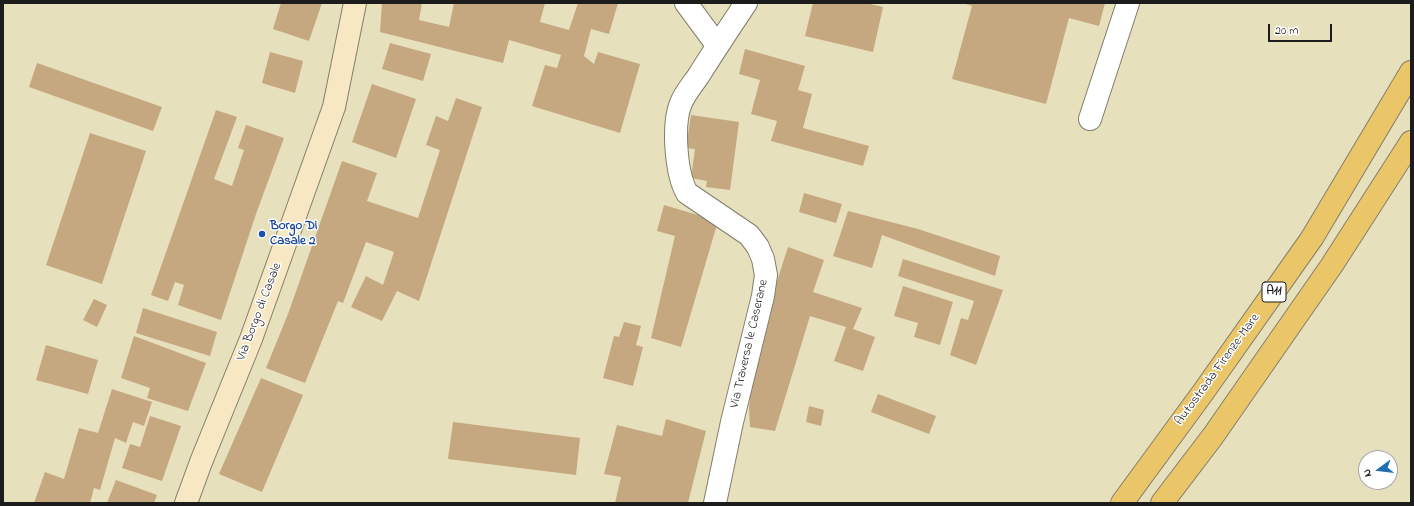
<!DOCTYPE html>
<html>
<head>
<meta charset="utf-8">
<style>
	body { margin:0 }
	#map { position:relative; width:1414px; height:506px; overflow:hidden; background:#e7e0bd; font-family:"Indie Flower",sans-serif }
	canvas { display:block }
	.frame { position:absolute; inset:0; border:4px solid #1c1c1c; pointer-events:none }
	.north { position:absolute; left:1358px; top:450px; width:40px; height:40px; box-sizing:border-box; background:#fff; border:1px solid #a4a4a4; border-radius:50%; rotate:255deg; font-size:11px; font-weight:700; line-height:16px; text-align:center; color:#1c1c1c }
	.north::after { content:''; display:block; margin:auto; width:14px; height:18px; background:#1f6fb2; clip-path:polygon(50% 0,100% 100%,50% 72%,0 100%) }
	.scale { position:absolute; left:1268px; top:24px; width:64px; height:18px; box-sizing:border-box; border:2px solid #1c1c1c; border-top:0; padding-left:5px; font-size:12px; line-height:14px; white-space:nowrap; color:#1c1c1c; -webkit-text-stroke:3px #fff; paint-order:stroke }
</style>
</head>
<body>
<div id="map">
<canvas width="1414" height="506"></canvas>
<div class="frame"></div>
<div class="north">N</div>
<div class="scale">20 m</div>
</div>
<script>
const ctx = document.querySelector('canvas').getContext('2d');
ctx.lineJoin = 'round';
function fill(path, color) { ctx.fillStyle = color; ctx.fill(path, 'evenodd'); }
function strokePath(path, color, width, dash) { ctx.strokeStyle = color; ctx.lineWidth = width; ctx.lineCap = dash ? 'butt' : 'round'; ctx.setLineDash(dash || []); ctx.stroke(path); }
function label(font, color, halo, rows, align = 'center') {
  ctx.font = font + ' "Indie Flower",sans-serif'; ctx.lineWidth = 3; ctx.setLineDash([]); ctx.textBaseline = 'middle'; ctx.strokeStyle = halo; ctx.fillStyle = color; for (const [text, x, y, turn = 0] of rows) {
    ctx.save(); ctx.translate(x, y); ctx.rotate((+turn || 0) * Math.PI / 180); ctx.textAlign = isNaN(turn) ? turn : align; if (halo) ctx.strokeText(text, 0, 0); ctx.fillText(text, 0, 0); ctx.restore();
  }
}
const building = new Path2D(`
	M281,3H322L309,41L273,29Z
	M382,3H422L419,20L449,27L454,3H545L540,22L569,30L578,3H618L609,34L591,29L584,56L594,64L598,52L640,64L620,133L532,106L545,65L557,68L561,55L509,40L503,63L380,32Z
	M813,3H866L883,7L873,52L805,36Z
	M963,3H1105L1099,26L1069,18L1046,104L952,79L972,6Z
	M390,43L431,54L423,81L382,69Z
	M745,49L805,66L798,90L812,94L803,128L869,146L863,166L771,141L777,121L751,114L760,80L739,74Z
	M270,52L303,61L295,93L262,83Z
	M37,63L162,107L153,131L29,87Z
	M372,84L416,99L396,158L352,142Z
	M456,98L482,107L419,301L397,291L382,321L351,307L366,276L383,285L394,252L366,242L343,303L338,301L305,383L266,368L288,314L342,161L377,173L367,201L418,218L440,150L426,145L436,116L448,121Z
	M216,110L237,117L214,179L232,186L244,150L238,148L246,125L284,138L256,214L221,320L178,305L184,285L175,282L168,301L151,295Z
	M691,115L739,122L730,190L706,187L707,181L691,178L695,149L686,148Z
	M90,133L146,151L102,284L46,265Z
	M804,193L842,204L836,223L799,212Z
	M664,205L718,221L681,347L651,338L675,236L657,231Z
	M848,211L918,229L1000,256L995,276L882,235L872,268L833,256Z
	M788,247L824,260L813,292L862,308L853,329L875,337L863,371L834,361L846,327L810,316L775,431L750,427L749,408L751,386L770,303Z
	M903,259L1003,290L976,365L950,355L961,318L968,320L974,301L898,276Z
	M903,286L953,302L940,345L914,337L918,323L894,316Z
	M94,299L107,305L97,327L83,320Z
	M143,308L217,332L210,356L136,333Z
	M624,322L641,326L636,345L643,347L633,386L603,378L614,336L619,337Z
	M134,336L206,363L188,411L147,398L150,388L121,378Z
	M46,345L98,360L88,394L36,380Z
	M261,378L303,395L262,492L219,474Z
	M112,389L152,402L144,426L133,422L126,443L115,438L100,490L94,488L90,503H34L45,472L64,479L79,428L98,433Z
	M878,394L936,416L929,434L871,412Z
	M809,406L824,410L821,426L806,422Z
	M150,416L181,426L162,481L122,468L130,444L140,447Z
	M666,419L706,431L688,503H615L621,477L604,474L617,425L662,436Z
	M453,422L580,438L576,475L448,459Z
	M116,480L157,495L154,503H107Z`);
const street = new Path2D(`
	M686,3L717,45
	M1090,119L1128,3
	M715,503L732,422L763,296L766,275L763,259L758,247L749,235L687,193C676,174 672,124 681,103C685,93 693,84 699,75C714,51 730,27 746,3`);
const secondary = new Path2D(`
	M186,503L201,462L251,339L334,107L355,3`);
const highway = new Path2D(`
	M1122,503L1204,391L1312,238L1411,72
	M1162,503L1213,436L1332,265L1411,142`);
const markers = [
	[262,234,4,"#1a4fb4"]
];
const shields = [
	[1274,292,24]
];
const shieldNames = [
	["A11",1274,292]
];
const transitNames = [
	["Borgo Di",270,227],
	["Casale 2",270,242]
];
const streetNames = [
	["Via Borgo di Casale",260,312,-69],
	["Via Traversa le Caserane",750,344,-77],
	["Autostrada Firenze-Mare",1218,370,-54]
];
fill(building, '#c5a780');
strokePath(street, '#827e6c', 24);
strokePath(secondary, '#827e6c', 24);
strokePath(highway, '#827e6c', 24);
strokePath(street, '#fff', 22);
strokePath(secondary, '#f7e8c3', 22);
strokePath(highway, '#ebc669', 22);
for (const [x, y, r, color] of markers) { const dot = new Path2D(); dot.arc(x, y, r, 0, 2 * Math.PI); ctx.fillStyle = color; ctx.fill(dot); strokePath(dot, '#fff', 1.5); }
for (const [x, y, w] of shields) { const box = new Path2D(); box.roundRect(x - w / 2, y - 10, w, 20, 3); ctx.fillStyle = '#fff'; ctx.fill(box); strokePath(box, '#1c1c1c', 1); }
label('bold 12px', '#1c1c1c', null, shieldNames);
label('bold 13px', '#164399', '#fff', transitNames, 'left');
label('13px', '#1c1c1c', '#fff', streetNames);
</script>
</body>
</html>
